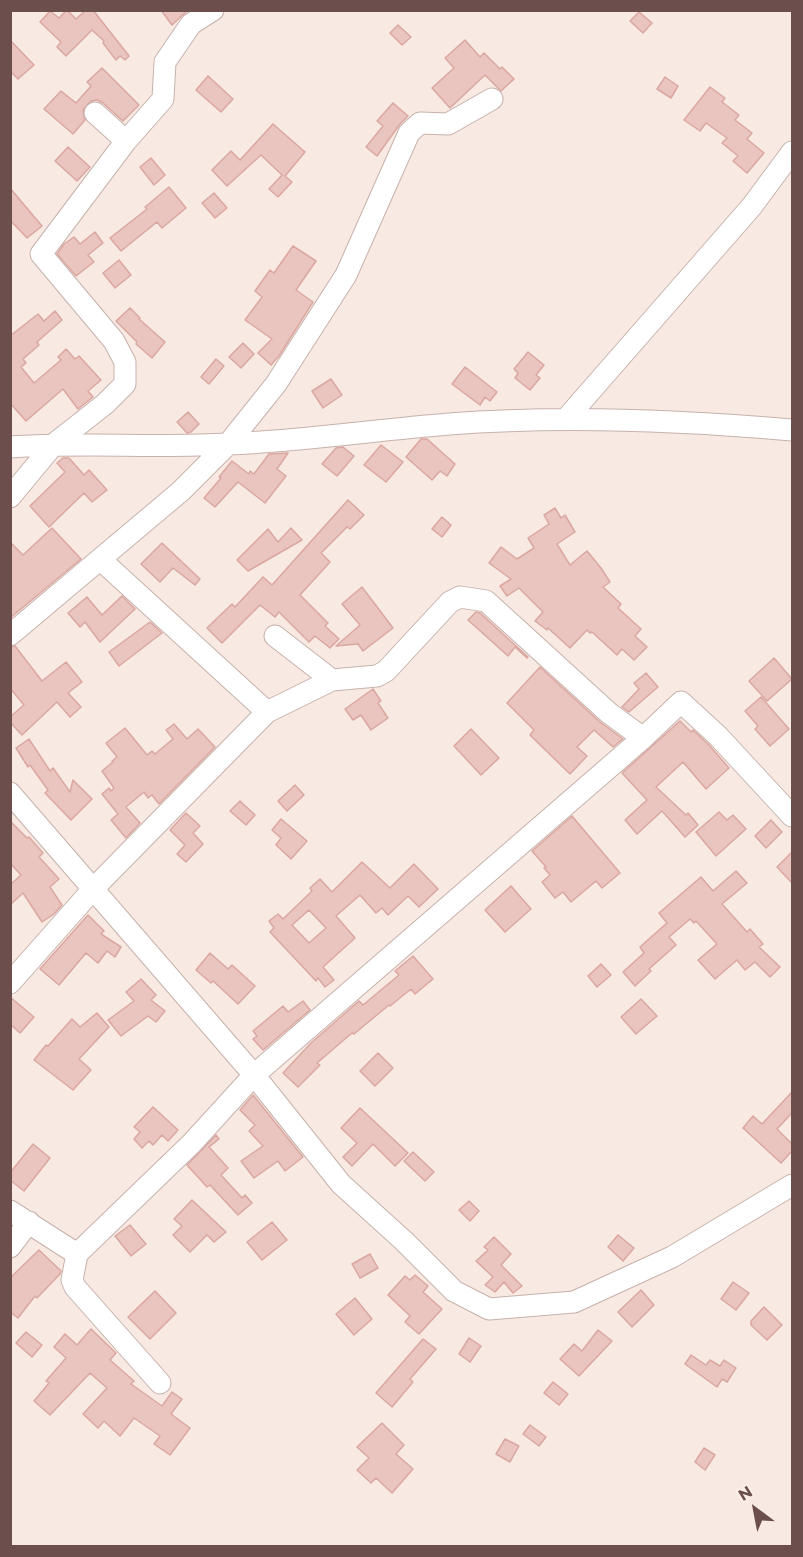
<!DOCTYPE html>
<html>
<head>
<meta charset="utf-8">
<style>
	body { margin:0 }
	#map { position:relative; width:803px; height:1557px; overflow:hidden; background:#f8eae3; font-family:Montserrat,sans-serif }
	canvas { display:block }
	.frame { position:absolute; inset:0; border:12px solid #6c4f4d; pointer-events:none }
	.north { position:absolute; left:725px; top:1479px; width:60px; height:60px; -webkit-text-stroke:4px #fcefe8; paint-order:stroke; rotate:328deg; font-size:16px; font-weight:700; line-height:24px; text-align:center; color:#6c4f4d }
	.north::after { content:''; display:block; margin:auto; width:21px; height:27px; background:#6c4f4d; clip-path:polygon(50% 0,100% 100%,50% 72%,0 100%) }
</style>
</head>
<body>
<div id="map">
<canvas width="803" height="1557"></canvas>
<div class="frame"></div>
<div class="north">N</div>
</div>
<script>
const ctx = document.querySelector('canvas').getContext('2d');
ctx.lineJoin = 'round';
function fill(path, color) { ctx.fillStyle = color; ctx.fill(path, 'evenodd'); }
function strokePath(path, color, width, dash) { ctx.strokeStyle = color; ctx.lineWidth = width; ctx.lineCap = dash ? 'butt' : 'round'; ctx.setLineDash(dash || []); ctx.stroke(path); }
const building = new Path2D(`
	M67,10L76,19L86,10H93L129,56L125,60L120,56L116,60L103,43L104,41L92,30L66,56L57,47L61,42L40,22L50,11L59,18Z
	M161,10H188L172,25Z
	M639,12L652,23L643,33L630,21Z
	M398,25L411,37L402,45L390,33Z
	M10,40L34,65L18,79L10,71Z
	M465,40L480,57L484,53L500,69L502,67L514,79L501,91L485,75L450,108L432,88L454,68L445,58Z
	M102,68L139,105L123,121L103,103L97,100L91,101L83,110L85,120L73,134L44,109L61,91L76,103L91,86L87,82Z
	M208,76L233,99L221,112L196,90Z
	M665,77L678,86L671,98L657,89Z
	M710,87L725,98L722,102L739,115L735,120L752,133L747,139L764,153L747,173L733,161L738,156L722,143L727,138L706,123L700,131L684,120Z
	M393,103L408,116L400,124L377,156L366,147L383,126L377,121Z
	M273,124L305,152L285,176L292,182L278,197L269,189L282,175L261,155L227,186L212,170L231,151L240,160Z
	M68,147L90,167L77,181L55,161Z
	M151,158L165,175L154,185L140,167Z
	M169,187L186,208L162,228L157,222L121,251L110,238L147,209L145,207Z
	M10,188L42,226L27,238L10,220Z
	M214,193L227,208L215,218L202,203Z
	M95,232L103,243L88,255L94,262L76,276L57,254L64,244L74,237L80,244Z
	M293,246L316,261L296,290L313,302L279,356L271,365L258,353L272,339L245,320L262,297L255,291L270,270L274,273Z
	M119,260L131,275L115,288L103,273Z
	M130,308L140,318L139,319L165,342L152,358L136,344L137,342L116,321Z
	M55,311L62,320L37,342L39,345L23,359L26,363L21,367L34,383L61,360L58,357L66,349L75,359L79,356L101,380L88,391L93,397L78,409L63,389L26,421L10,403V336L38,314L44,321Z
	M243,343L254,354L241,368L229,357Z
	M528,352L544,365L536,375L540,378L530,390L515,378L518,373L514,369Z
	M216,359L224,366L209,384L201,377Z
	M465,367L497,392L490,401L485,397L480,405L452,384Z
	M331,379L342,395L323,408L312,391Z
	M188,412L199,424L191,432L187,433L177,422Z
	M421,439H427L455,464L447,476L440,471L432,480L406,457Z
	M381,445L403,462L386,482L364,465Z
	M343,447L354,456L337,476L322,464L336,448Z
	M288,453L277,469L286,476L265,503L238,482L215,507L204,498L221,478L219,477L232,461L249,474L250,471L254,474L269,454Z
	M63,458H69L84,475L89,470L107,490L92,502L84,493L49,527L30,506L65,472L57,463Z
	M348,500L364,515L350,529L347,527L321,553L330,562L300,595L328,623L325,626L339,639L330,648L315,636L309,642L279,612L275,617L260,605L222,643L207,628L232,604L235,607L263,577L272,585Z
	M555,508L561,518L565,515L575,532L557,544L570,565L587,551L601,568L610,582L603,587L621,604L618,608L641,629L635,636L647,647L634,660L622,649L617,655L592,632L590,633L587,630L570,648L548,628L547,630L535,621L543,612L519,588L507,596L500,586L511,579L489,563L501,547L517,559L534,548L528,538L549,524L544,515Z
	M442,517L451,525L442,537L432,529Z
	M52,528L81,559L10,618V542L23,555Z
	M291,528L302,540L248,571L237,560L268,529L278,542Z
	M162,543L200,579L195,585L173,568L160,582L141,564Z
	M362,587L393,628L363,651L358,644L336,646L360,625L342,604Z
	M122,596L135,609L100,642L85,622L80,627L68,613L87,597L102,615Z
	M476,612L480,613L528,657L527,658L515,647L508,656L468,620Z
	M150,622L162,633L119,666L109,652Z
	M15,646L42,681L66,662L82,682L68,693L81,707L70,717L57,702L22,735L10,722V717L24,705L10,688V647Z
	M774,658L792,679L767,701L749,681Z
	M540,667L600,722L623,739L613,747L594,730L577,747L587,756L570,774L530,735L534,730L507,703Z
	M646,673L658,687L629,712L622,707L639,689L634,683Z
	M373,689L381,701L378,703L388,718L371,730L361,715L353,720L345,709Z
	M761,697L789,729L770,746L755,729L758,726L745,711Z
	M680,721L691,732L693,730L709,745L729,768L706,789L683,762L656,787L686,815L688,813L698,825L685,837L662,811L637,834L625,820L647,800L622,773Z
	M174,724L187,739L198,729L215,747L159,804L152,795L148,798L144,792L126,807L140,823L126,838L111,820L118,814L102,794L109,788L111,791L114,788L102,771L113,762L112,761L117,757L106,743L125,728L147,755L152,751L155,754L173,739L166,730Z
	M471,729L499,758L481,775L454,746Z
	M29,739L50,771L53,768L70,792L73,780L92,799L71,820L45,793L48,790L30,765L28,767L16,748Z
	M295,785L304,795L287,811L278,801Z
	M240,801L255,815L246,825L230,811Z
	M719,812L727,820L733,815L746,829L716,856L696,832Z
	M186,813L200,826L193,833L203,844L186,862L177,854L185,845L170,830Z
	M572,816L620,873L602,888L596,881L571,902L563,892L555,898L542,882L550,875L544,868L546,867L532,851Z
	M281,819L307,841L291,859L276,845L281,838L272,830Z
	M771,820L782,832L766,848L755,836Z
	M10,821L27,838L29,837L43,853L39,857L59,879L50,887L62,905L54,914L42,922L23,893L10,905V885L21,875L10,863Z
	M792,852V883L777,867Z
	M362,862L390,888L414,864L438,889L419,907L408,896L388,915L382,908L376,913L360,895L336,916L355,938L323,967L334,980L325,987L318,978L316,981L270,932L274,928L269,921L278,914L283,919L312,891L310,888L320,879L332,892ZM309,910L326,928L309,943L292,925Z
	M736,871L747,883L722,904L747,932L750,929L763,944L759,947L780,967L770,977L755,962L745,970L737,960L715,979L698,960L717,944L696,921L694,923L690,919L669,937L676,945L649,969L651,971L635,986L623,972L644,953L640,947L667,923L659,913L701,877L713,891Z
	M511,886L531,909L505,932L485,910Z
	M88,915L104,931L101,934L121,947L115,957L107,951L98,963L86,953L59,985L40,969Z
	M210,953L228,969L232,965L255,986L238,1004L213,981L211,983L196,970Z
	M413,956L433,979L415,994L411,989L390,1006L389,1005L354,1034L352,1033L317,1063L320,1065L298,1087L283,1073L311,1043L359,1001L363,1005L399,975L395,971Z
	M601,964L611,975L597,987L588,976Z
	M141,979L156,995L151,1000L165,1011L156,1022L148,1016L121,1036L108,1020L134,1001L126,992Z
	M10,997L34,1017L20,1033L10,1024Z
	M641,999L657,1016L636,1034L621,1017Z
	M303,1001L310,1010L263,1050L253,1039L257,1036L253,1031L283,1006L288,1012Z
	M97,1013L109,1027L79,1059L91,1070L73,1090L34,1060L46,1045L48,1046L72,1019L80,1027Z
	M378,1053L393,1068L375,1086L360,1071Z
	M792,1092V1113L777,1129L792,1144V1151L781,1163L743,1128L753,1116L762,1124Z
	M253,1095L303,1157L285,1171L278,1161L254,1178L241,1161L263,1146L249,1131L255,1125L240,1110Z
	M153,1107L178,1130L168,1141L162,1135L153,1145L149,1141L142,1148L134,1139L140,1132L134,1127Z
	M360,1108L408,1153L395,1166L373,1144L352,1166L343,1157L357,1143L341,1128Z
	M216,1135L219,1139L209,1147L228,1168L221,1175L242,1198L245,1195L252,1203L238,1215L210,1185L207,1187L187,1165Z
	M33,1144L50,1158L24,1191L10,1180V1173Z
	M413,1152L434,1172L425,1181L404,1161Z
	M192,1200L226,1232L214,1242L207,1235L190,1252L173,1235L182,1226L174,1219Z
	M469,1201L479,1211L470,1221L459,1210Z
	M272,1222L287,1240L262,1260L247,1242Z
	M130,1225L146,1244L131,1256L115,1236Z
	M618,1235L634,1248L623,1261L608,1247Z
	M494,1237L511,1254L501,1265L522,1286L513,1293L504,1282L495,1292L485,1285L493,1277L476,1261L488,1250L484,1247Z
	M39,1250L61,1271L60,1274L37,1298L35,1296L18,1318L10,1312V1278Z
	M370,1254L378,1268L360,1278L352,1264Z
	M415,1275L428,1286L423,1292L442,1309L419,1334L405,1322L410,1316L388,1295L405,1276L410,1280Z
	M733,1282L749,1293L736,1310L721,1299Z
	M641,1290L654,1305L632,1327L618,1312Z
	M155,1291L176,1313L150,1339L128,1317Z
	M355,1298L372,1319L354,1335L336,1314Z
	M764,1307L782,1325L767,1340L751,1325V1321Z
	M91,1329L116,1353L110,1360L134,1381L131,1384L162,1406L172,1392L182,1399L171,1414L190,1428L170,1455L154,1444L160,1436L134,1418L120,1436L104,1421L98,1428L83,1414L107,1388L90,1373L50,1415L34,1401L49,1383L46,1381L66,1358L54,1347L65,1334L77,1345Z
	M598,1330L612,1341L579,1376L560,1359L574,1344L582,1351Z
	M26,1332L42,1345L32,1357L16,1343Z
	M469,1338L481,1346L470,1362L459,1354Z
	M423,1339L436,1349L410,1379L413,1382L392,1407L376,1393Z
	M691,1355L706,1365L710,1360L720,1366L724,1360L736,1368L727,1382L722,1379L717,1387L685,1364Z
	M553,1382L568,1394L559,1405L544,1393Z
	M382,1423L404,1445L396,1454L413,1469L392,1493L376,1478L371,1483L357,1470L369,1458L357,1447Z
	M530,1425L546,1437L539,1446L523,1434Z
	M505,1439L519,1446L510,1462L496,1454Z
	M704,1448L715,1455L705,1470L695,1462Z`);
const minor = new Path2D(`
	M95,113L126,141
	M566,419L752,206L792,152
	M10,447C83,442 155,448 228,444C301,441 375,430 449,424C563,415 679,420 792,430
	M10,497L54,444L105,404L125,384V362L114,341L41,254L126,141L163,99L165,62L191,24L213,10
	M101,560L267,712
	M10,635L181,491L228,444L276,384L346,275L409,133L420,123L448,124L492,99
	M275,636L332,680
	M10,793L254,1075L341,1184L404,1241L454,1291L489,1309L574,1302L672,1257L792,1185
	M10,983L94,888L267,712L332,680L377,676L386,671L450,602L460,597L486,601L609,713L643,738
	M10,1211L77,1254L72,1280L75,1287L160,1383
	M10,1247L29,1222
	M77,1254L192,1143L254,1075L643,738L681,702L718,736L792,816`);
fill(building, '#eac4be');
strokePath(building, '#daa7a1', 1.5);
strokePath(minor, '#c7b1ac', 23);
strokePath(minor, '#fff', 21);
</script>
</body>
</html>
